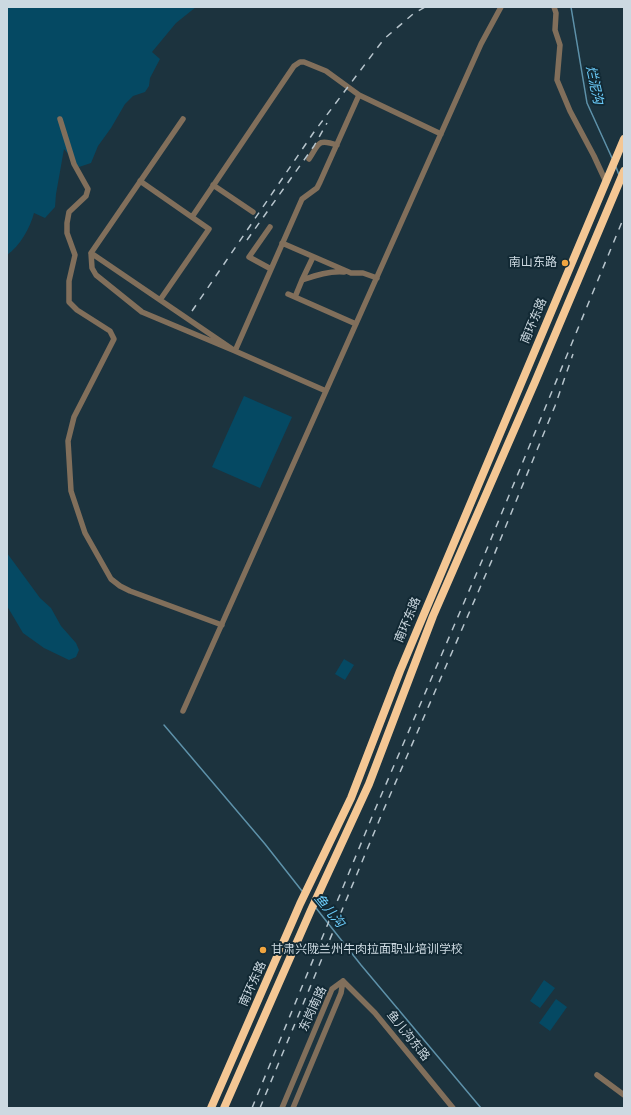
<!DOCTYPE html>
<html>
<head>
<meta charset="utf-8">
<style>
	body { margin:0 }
	#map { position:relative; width:631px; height:1115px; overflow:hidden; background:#1c333e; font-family:"PT Serif",serif }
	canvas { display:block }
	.frame { position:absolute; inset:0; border:8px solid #ccd9e1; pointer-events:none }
</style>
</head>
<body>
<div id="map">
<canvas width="631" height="1115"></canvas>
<div class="frame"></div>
</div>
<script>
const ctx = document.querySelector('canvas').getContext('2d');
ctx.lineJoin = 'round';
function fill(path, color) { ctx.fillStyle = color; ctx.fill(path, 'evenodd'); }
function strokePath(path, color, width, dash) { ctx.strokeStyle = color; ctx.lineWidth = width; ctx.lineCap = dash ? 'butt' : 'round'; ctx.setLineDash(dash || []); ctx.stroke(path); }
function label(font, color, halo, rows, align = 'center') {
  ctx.font = font + ' "PT Serif","Noto Sans SC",serif'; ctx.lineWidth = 4; ctx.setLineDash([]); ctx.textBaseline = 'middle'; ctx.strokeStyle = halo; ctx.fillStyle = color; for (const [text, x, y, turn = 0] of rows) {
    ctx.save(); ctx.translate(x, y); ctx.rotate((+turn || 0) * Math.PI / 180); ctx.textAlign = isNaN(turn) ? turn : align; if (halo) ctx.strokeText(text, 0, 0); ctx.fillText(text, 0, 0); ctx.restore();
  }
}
const green = new Path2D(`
	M7,7H196L176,23L152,52L160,59L150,78L149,86L145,92L133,96L125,104L111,128L98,146L91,163L79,167L64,149L56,194L55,207L45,218L34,213C30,228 20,246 7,255Z
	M244,396L292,417L260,488L212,467Z
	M7,553L40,598L51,608L61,626L76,643L79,650L76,657L69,660L44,648L23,633L7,606Z
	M344,659L354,665L345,680L335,674Z
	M544,980L555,988L540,1008L530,1001Z
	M556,999L567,1007L550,1031L539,1023Z`);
const stream = new Path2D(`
	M571,7L587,103L612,158
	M616,167L619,175
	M164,725L265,844L302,891
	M316,908L361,965L481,1108`);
const minor = new Path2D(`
	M554,7L556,13L555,30L560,45L557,80L570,111L594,156L606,182
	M60,119L74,164L88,189L86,196L69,212L67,223V233L75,255L69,281V302L77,310L110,331L114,339L74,417L68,441L71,491L85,533L111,579L120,586L130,591L222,625
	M309,159C319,144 317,138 337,145
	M140,181L209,229L160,300
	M213,185L253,212
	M192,217L294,66L300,62H304L326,71L359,95L441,134
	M270,227L249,257L271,269
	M282,243L351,273H363L377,278
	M91,253L183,119
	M302,280L313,257
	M288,294L356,324
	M295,297L302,280C317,275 329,271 344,272
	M326,391L235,351L91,253L92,268L96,275L142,312L235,351L302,199L317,188L320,182L359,95
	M183,711L481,44L501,7
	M343,981L375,1013L453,1108
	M597,1075L624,1095
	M282,1108L332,989L343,981
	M293,1108L341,993L343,981`);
const highway = new Path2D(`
	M211,1108L300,904L351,798L400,671L624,139
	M224,1108L311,910L369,784L433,616L535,382L624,171`);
const rail = new Path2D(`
	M247,240L314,146L327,123
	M192,311L314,132L384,39L413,14L425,7
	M252,1108L374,812L484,556L624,217
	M260,1108L381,816L492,560L555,406L573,354`);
const markers = [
	[565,263,4,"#f1a540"],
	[263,950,4,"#f1a540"]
];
const poiNames = [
	["南山东路",557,263],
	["甘肃兴陇兰州牛肉拉面职业培训学校",271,950,"left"]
];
const streetNames = [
	["南环东路",534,321,-67],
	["南环东路",408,620,-67],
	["南环东路",253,984,-66],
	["东岗南路",313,1009,-65],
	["鱼儿沟东路",408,1036,51]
];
const waterNames = [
	["烂泥沟",594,85,78],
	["鱼儿沟",329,911,50]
];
fill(green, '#054963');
strokePath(stream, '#5e92aa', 1.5);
strokePath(minor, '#816f5b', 5.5);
strokePath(highway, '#f4c794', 8);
strokePath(rail, '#b7c5cd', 1.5, [7, 7]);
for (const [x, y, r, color] of markers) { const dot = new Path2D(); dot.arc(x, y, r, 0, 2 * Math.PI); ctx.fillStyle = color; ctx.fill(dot); strokePath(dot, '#122934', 1.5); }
label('12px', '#ccd9e1', '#122934', poiNames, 'right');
label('12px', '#ccd9e1', '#122934', streetNames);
label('italic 13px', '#6dcffe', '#122934', waterNames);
</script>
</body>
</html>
